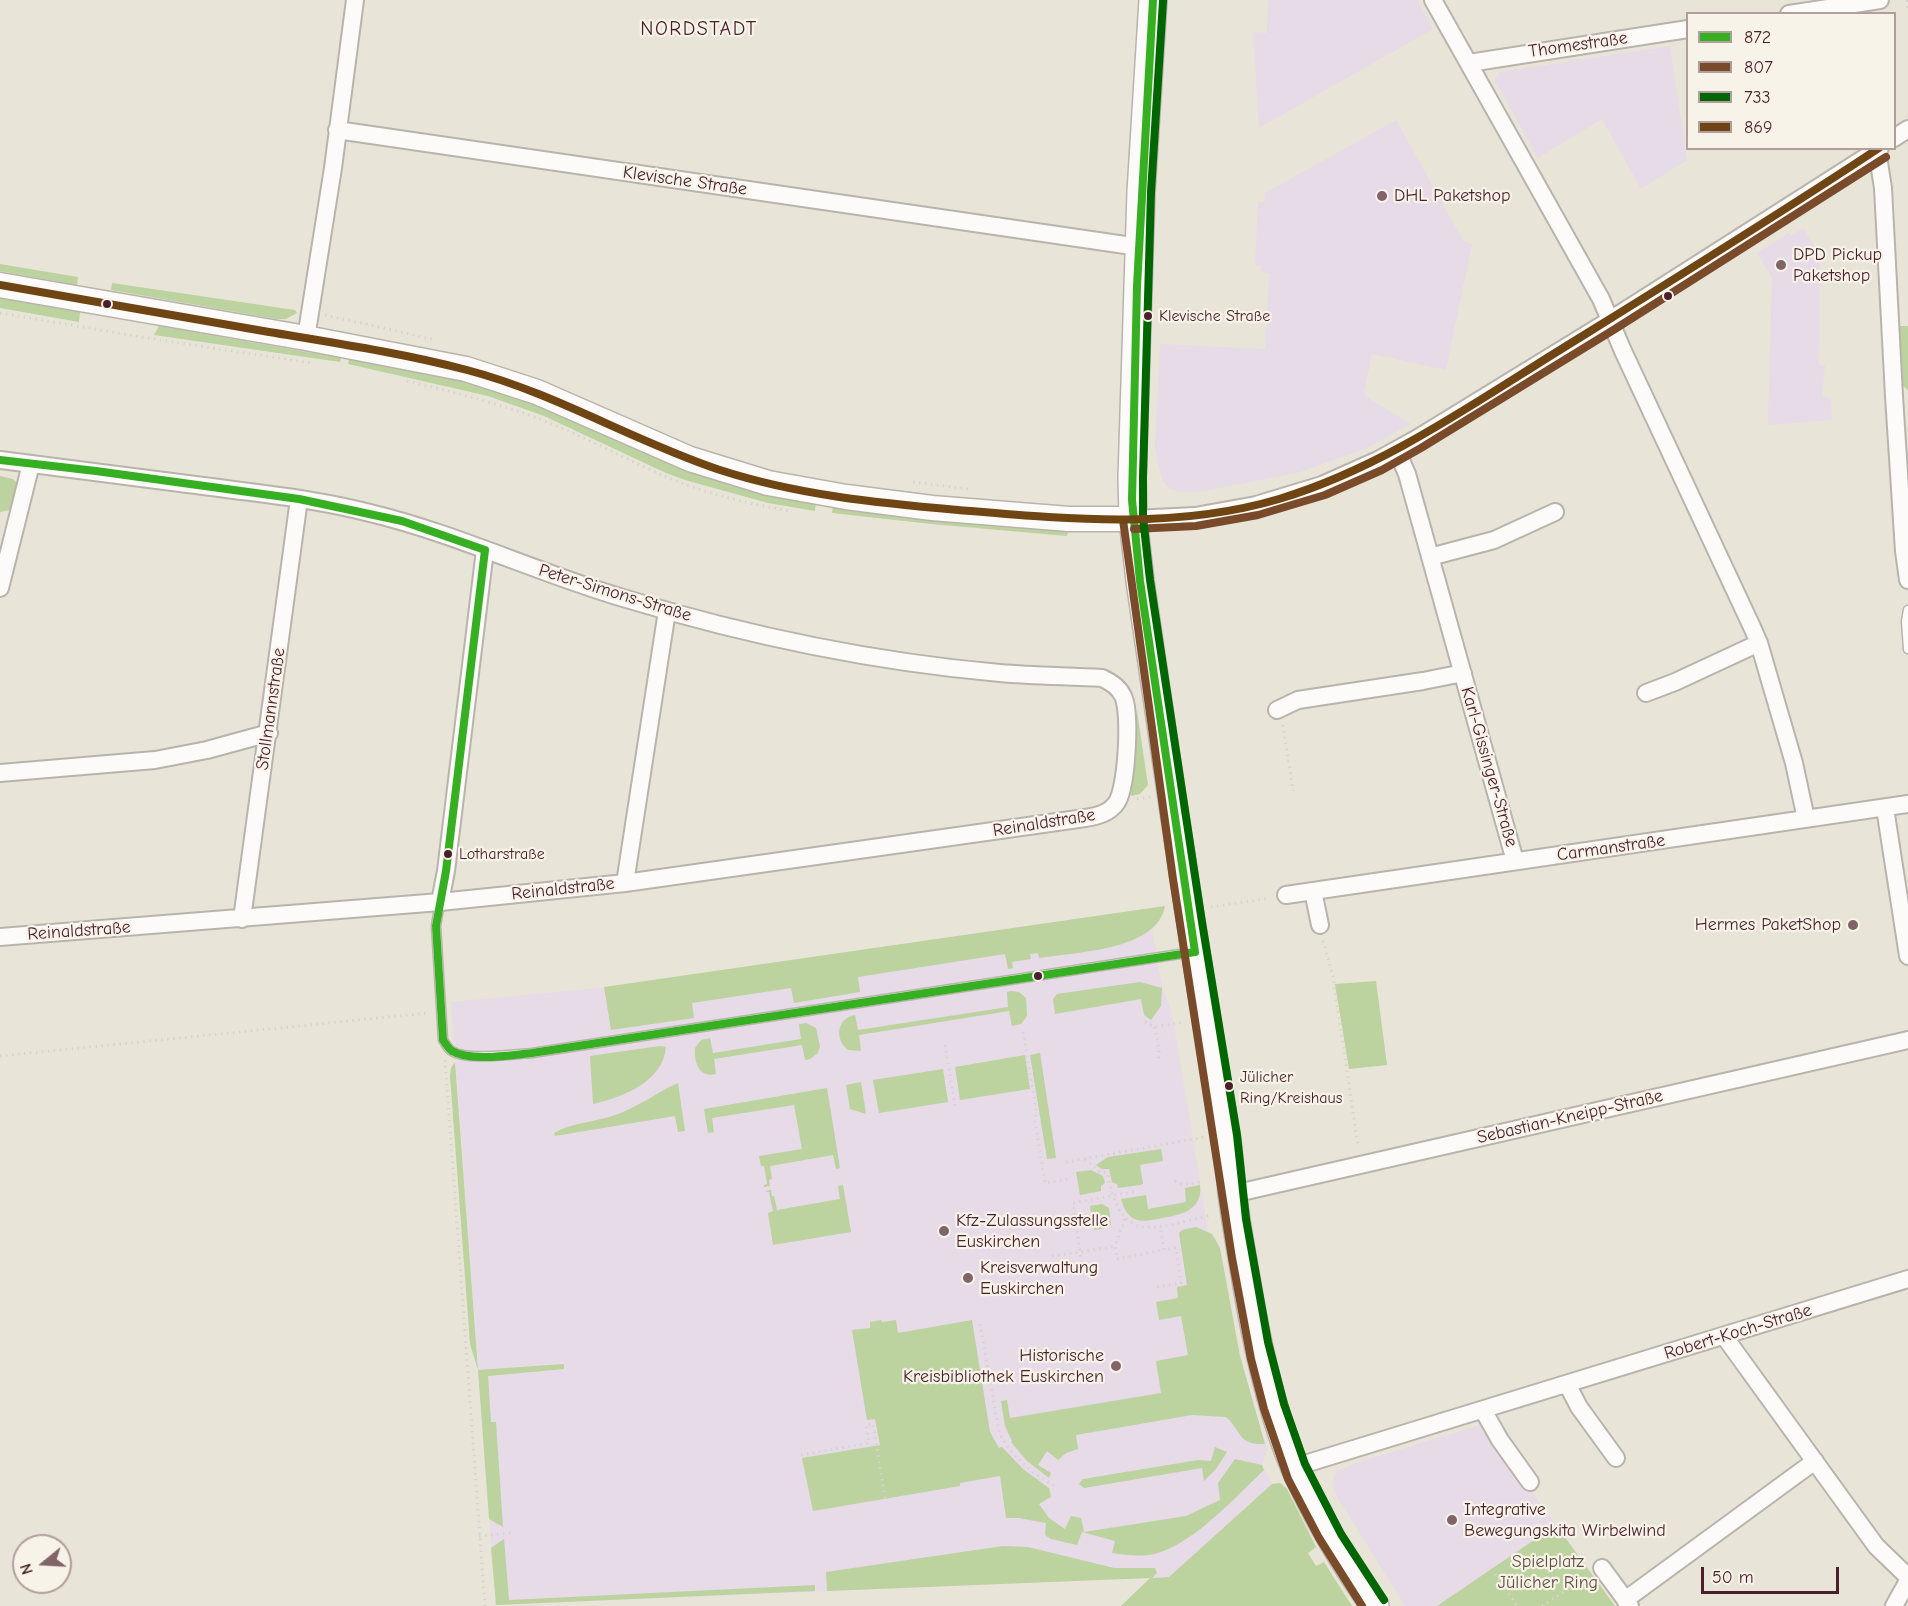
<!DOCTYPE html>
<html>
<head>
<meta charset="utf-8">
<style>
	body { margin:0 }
	#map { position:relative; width:1908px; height:1606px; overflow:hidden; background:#e8e5d8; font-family:"Comic Neue",sans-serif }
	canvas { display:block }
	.legend { position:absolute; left:1686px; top:12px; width:210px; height:138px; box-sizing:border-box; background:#f7f3e8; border:2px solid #b29e9c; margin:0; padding:8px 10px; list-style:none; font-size:18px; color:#4a1f2b }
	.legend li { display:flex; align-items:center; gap:12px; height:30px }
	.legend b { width:30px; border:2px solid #b29e9c }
	.north { position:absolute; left:12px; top:1534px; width:60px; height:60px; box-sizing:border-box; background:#f7f3e8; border:2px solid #b29e9c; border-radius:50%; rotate:252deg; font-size:16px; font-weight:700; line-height:24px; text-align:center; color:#4a1f2b }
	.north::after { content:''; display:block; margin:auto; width:21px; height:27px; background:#816468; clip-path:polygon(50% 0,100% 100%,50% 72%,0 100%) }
	.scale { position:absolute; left:1701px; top:1567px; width:138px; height:27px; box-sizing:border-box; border:3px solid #4a1f2b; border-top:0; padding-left:8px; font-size:18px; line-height:21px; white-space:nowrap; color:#4a1f2b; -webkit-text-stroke:4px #f7f3e8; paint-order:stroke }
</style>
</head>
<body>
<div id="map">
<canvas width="1908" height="1606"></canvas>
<ul class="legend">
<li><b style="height:8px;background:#36b022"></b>872</li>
<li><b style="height:8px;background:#7a4b2a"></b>807</li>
<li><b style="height:8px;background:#006601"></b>733</li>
<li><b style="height:8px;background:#704514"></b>869</li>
</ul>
<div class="north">N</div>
<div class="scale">50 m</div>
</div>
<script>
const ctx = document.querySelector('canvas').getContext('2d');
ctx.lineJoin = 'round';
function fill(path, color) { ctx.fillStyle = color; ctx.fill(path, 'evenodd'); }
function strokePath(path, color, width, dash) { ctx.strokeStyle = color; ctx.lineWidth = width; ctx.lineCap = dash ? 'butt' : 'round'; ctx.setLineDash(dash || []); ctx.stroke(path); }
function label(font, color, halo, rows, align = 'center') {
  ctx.font = font + ' "Comic Neue",sans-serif'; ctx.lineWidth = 4.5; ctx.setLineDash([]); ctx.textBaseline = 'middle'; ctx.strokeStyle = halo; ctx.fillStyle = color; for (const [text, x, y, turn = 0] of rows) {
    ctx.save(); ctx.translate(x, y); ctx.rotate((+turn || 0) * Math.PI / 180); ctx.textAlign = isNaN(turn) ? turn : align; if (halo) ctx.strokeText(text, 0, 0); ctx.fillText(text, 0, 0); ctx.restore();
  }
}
const built = new Path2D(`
	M1268,0H1417L1433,29L1259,128L1253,32L1267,33Z
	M1670,46L1687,160L1641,189L1602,119L1538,158L1495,81L1499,72Z
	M1396,120L1464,242L1472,244L1446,370L1372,354L1364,392L1367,397L1411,424L1365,449L1297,473L1199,492H1179L1170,489L1163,481L1160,472L1155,447L1160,344L1265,349L1269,273L1261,272V265H1255L1258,202H1264L1265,193Z
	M1803,228L1820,254L1819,365H1825L1822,397L1831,398L1832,420L1768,425L1772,278L1757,253L1789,233L1791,236Z
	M1165,906L1162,916L1152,929L1162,988L1170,1007L1176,1037L1208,1231L1215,1237L1220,1248L1240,1356L1267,1450L1262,1465L1272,1484L1170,1577L496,1605L451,1002L608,987Z
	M1483,1424L1556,1525L1437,1606H1405L1339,1500L1333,1487L1334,1476L1339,1470L1356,1463Z`);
const green = new Path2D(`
	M0,264L78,277L77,285L0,271Z
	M112,283L295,310L297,313L286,319H276L111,290Z
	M0,298L80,312L79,322L0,308Z
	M159,326L341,358L340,362L154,335Z
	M1899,326H1908V390L1902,385Z
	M349,359L463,379L816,502L815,511L768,503L685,480L666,473L544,416L488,396L348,364Z
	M0,476L13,479L16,482V488L10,510L0,512Z
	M833,505L926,519L1068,532L1067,536L931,524L832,513Z
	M1137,711L1148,785L1140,794L1131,796Z
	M1165,906C1157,951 1075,952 1039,958L1038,953L1030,954L1031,959L1012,962L1013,968L1008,969L1005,954L858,977L860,992L794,1003L791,988L692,1003L694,1018L611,1030L604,987Z
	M1376,981L1387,1065L1349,1069L1335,984Z
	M1140,982L1162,988L1161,1006L1151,1020L1144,1015L1141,999L1055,1014L1053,999L1057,994Z
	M1011,991L1019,992L1026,998L1027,1016L1021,1024L1012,1026L1009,1011L859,1035L861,1051L848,1050C834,1039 837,1018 855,1015L858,1030L1008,1007L1007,992Z
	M806,1023L816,1028L820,1046L818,1053L810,1059L805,1060L802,1045L714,1059L716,1074C699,1078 694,1063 695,1048L701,1040L710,1038L713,1053L801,1039L799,1024Z
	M660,1046L666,1047C663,1082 623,1097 593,1104L590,1056Z
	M1040,1053L1056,1158L1047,1159L1030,1055Z
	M1025,1055L1030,1089L960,1100L955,1067Z
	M455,1062L478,1370L564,1364V1369L488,1376L491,1422H496L503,1527L489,1519L478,1370L470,1344L450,1076L451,1068Z
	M943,1069L948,1102L879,1113L873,1080Z
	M861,1082L866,1114L850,1109L846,1085Z
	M678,1083L685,1131L678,1132L675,1116L555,1136L554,1133C574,1122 597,1122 618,1114C640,1106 657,1092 678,1083Z
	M827,1088L840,1168L836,1169L833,1155L770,1166L772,1179L769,1180L770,1186L764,1187V1185L767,1184L764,1166H761L759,1156L802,1149L794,1105L712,1118L714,1132L708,1133L704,1109Z
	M1161,1149L1163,1161L1140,1165L1143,1184L1140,1185L1118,1188L1117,1184L1112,1182L1109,1169H1102L1096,1165L1108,1157Z
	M1091,1170L1103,1176L1105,1183L1101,1186V1191L1080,1195L1076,1172Z
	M843,1185L851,1232L773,1245L768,1213L773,1211L769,1192L765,1191L771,1190L772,1196H774L777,1210L840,1199L838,1186Z
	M1200,1185C1203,1210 1181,1215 1162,1218C1151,1220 1139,1224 1130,1216C1125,1211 1123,1206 1121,1199L1146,1195L1148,1209L1186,1202L1185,1188Z
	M1102,1204L1109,1208L1111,1225L1107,1228L1094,1230L1090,1206Z
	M1196,1227L1212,1234L1220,1248L1240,1356L1265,1444C1237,1445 1242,1431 1226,1417L1192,1415L1076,1435L1078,1449L1066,1453L1058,1460L1047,1451L1038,1465L1051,1473L1049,1478L1026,1460L1011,1442L1012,1441L1005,1426L1001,1401L1007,1400L1010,1418L1161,1393L1156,1361L1188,1355L1181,1316L1159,1320L1156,1302L1178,1298L1177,1287L1187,1285L1179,1233L1182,1230Z
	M881,1320L882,1322L896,1320L898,1333L972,1320L990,1432L999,1448L1002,1447L1023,1469L1049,1488L1051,1497L1039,1504L1049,1518L1065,1529L1071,1516L1081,1518L1084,1532L1186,1516L1220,1500L1218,1483L1235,1459L1262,1465L1264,1470C1234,1498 1194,1544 1154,1554C1140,1557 1126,1555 1112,1553L1115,1541L1082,1532L1077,1545L1051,1539L1045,1535L1046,1523L1019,1518H1006L1000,1476L960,1483V1486L813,1511L802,1458L880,1445L875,1419L867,1420L852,1330L870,1328V1322Z
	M1215,1447L1227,1452L1216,1469L1204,1481L1202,1468L1084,1488L1079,1484L1083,1479L1198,1460L1211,1461Z
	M1280,1483L1287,1489L1316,1547L1308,1553L1316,1566L1324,1562L1352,1606H1121L1150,1578L827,1591L826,1572L1003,1546L1028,1547L1114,1568H1155L1157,1573L1152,1578L1169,1577L1272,1484Z
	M1556,1525L1615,1606H1437Z
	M504,1539L509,1600L815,1585V1591L496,1605L491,1548Z`);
const path = new Path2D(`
	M1907,0L1908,11
	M0,313L147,338L312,363
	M325,315L436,340
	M407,381C452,392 496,402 539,419C581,435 622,457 664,476C703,493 749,504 791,511
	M913,482L969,489
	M1283,725L1293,791
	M1137,799L1151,797
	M1211,907L1270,898
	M1323,941L1333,976L1358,1147
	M1145,1022L1155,1027L1184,1022
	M1155,1027L1159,1051L1158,1061
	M1023,1032L1036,1108L1035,1121L1045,1183L1069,1179
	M945,1045L955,1106
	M0,1056L428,1013
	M445,1060L485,1606
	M1085,1159L1100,1172H1107C1122,1249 1154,1227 1212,1215
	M1066,1162L1205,1137
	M1175,1181L1184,1185L1200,1182
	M1125,1219L1115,1246L1117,1259L1164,1250L1160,1227
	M1052,1256L1080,1252L1073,1203L1138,1191
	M1055,1270L1082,1265L1080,1252L1115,1246
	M1157,1287L1181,1283L1176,1248L1164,1250
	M980,1324L999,1432C1011,1457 1033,1474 1057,1487
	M801,1455L869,1443L866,1425L873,1424L885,1498
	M479,1536L511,1533
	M1495,1574L1517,1606
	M1542,1606L1571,1587`);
const lane = new Path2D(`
	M1908,610L1906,621L1908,649
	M440,902L436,926L443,1040C446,1044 448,1049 452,1051C466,1061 515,1054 532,1053L1193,952`);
const street = new Path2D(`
	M1433,0L1601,299L1623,351L1752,627L1759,643L1794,763L1806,819
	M1789,14L1880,0
	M1469,63L1688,29
	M337,130L1139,247
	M1894,138L1908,129
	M1877,150L1883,188L1894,396L1904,551L1908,580
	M306,338L333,168L355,0
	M1397,451L1407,474L1515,861
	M0,460C73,469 146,478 219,488C270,495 321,500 370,513C457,534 538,573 623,598C745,635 873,662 1000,673C1034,676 1068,676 1102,678C1111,682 1119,687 1123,696C1131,712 1127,786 1117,802C1110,813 1098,816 1085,818L625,883L440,902L0,937
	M1133,519L1195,516L1256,505L1322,485L1378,460L1416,439L1610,320L1880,148
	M1430,557L1494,540L1555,512
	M0,588L31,464
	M1646,693L1675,682L1759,643
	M1277,710L1298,700L1423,681L1463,673
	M0,773L155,760L207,750L269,733
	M1885,808L1908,956
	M625,883L667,611
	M1313,891L1320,925
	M1286,895L1908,804
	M440,902L446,871L485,550
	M242,919L299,499
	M1233,1194L1908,1040
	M1724,1336L1876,1546L1908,1577
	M1567,1384L1579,1407L1616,1458
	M1483,1410L1500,1440L1530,1482
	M1295,1467L1908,1279
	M1602,1568L1630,1606
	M1625,1600L1815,1461
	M1894,1606L1908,1581`);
const secondary = new Path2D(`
	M0,285L306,338L466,369L537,392L690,459L768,483L846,497L932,508L1069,519H1133`);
const primary = new Path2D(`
	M1153,0L1141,192L1132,477L1133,519L1140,581C1167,764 1193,947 1225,1129C1229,1150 1230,1172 1232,1193C1237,1230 1244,1267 1250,1303C1260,1358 1273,1416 1295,1468C1317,1517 1344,1563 1375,1606`);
const bus1 = new Path2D(`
	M1153,0L1137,286L1132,500L1140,581L1195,952
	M0,460L96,471L299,499L402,521L485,550
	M485,550L446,871L436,926L443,1040C446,1044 448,1048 452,1051C470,1062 511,1055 532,1053L1195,952`);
const bus2 = new Path2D(`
	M1123,520L1173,879L1232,1258L1251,1359L1264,1409L1288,1479L1319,1538L1362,1606
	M1134,529L1196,526L1258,515L1325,495L1382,470L1421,448L1615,329L1886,157`);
const bus3 = new Path2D(`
	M1163,1L1151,192L1143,477V518L1150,580L1202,922L1237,1135L1246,1219L1268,1342L1284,1404L1305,1464L1341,1534L1384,1600`);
const bus4 = new Path2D(`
	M0,285C90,301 179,316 269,332C335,343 402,353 467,370C555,393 633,441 720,470C797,495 878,503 958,510C1065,519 1175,530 1279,499C1379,469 1467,408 1555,353C1663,286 1772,219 1879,148`);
const markers = [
	[1382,196,6,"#816468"],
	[1781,265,6,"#816468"],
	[1668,296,5,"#4a1f2b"],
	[107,304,5,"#4a1f2b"],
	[1148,316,5,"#4a1f2b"],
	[448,854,5,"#4a1f2b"],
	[1853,925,6,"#816468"],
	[1038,976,5,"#4a1f2b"],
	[1229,1086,5,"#4a1f2b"],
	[944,1231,6,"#816468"],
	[968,1278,6,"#816468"],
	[1116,1366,6,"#816468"],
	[1452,1520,6,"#816468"]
];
const busNames = [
	["Klevische Straße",1159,316],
	["Lotharstraße",459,854],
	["Jülicher",1240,1077],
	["Ring/Kreishaus",1240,1098]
];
const streetNames = [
	["Thomestraße",1578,45,-8],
	["Klevische Straße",685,181,8],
	["Peter-Simons-Straße",615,593,17],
	["Stollmannstraße",271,709,-82],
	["Karl-Gissinger-Straße",1489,767,74],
	["Reinaldstraße",1044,823,-9],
	["Carmanstraße",1611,848,-8],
	["Reinaldstraße",563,889,-6],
	["Reinaldstraße",79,931,-4],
	["Sebastian-Kneipp-Straße",1570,1117,-13],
	["Robert-Koch-Straße",1738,1332,-17]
];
const poiNames = [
	["DHL Paketshop",1394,196],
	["DPD Pickup",1793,255],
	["Paketshop",1793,276],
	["Hermes PaketShop",1841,925,"right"],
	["Kfz-Zulassungsstelle",956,1221],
	["Euskirchen",956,1242],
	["Kreisverwaltung",980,1268],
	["Euskirchen",980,1289],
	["Historische",1104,1356,"right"],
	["Kreisbibliothek Euskirchen",1104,1377,"right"],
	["Integrative",1464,1510],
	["Bewegungskita Wirbelwind",1464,1531]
];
const parkNames = [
	["Spielplatz",1548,1562],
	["Jülicher Ring",1548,1583]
];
const neighbourhoodNames = [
	["NORDSTADT",699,29]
];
fill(built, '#e6dbe6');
fill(green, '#bcd29f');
strokePath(lane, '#b9b3ac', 11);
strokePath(street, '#b9b3ac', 20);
strokePath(secondary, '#b9b3ac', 27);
strokePath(primary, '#b9b3ac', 30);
strokePath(path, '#d6d3d0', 3, [1.5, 4.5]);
strokePath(lane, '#fcfbf9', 8);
strokePath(street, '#fcfbf9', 16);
strokePath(secondary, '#fcfbf9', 24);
strokePath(primary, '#fcfbf9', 27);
strokePath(bus1, '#36b022', 8);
strokePath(bus2, '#7a4b2a', 8);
strokePath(bus3, '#006601', 8);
strokePath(bus4, '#704514', 8);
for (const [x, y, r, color] of markers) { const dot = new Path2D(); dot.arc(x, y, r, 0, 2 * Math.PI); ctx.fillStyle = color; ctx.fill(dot); strokePath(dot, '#f7f3e8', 2); }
label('16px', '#4a1f2b', '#f7f3e8', busNames, 'left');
label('18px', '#4a1f2b', '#f7f3e8', streetNames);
label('18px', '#4a1f2b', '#f7f3e8', poiNames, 'left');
label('18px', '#615040', '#f7f3e8', parkNames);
ctx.letterSpacing = '1.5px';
label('20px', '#4a1f2b', '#f7f3e8', neighbourhoodNames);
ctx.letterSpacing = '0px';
</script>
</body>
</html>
